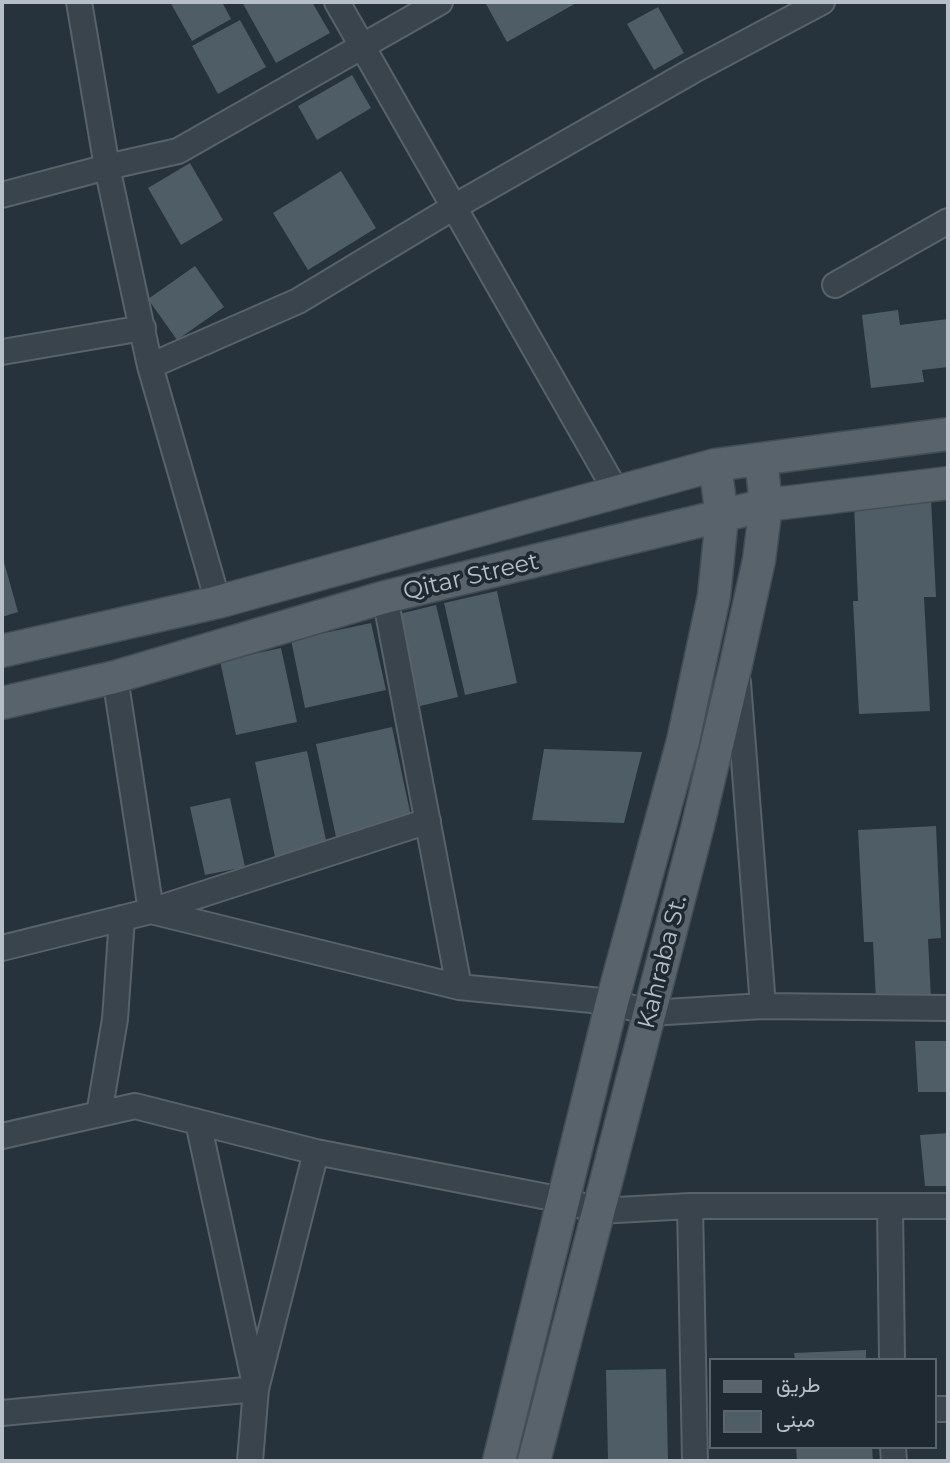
<!DOCTYPE html>
<html>
<head>
<meta charset="utf-8">
<style>
	body { margin:0 }
	#map { position:relative; width:950px; height:1463px; overflow:hidden; background:#26323c; font-family:Montserrat,Vazirmatn,sans-serif }
	canvas { display:block }
	.frame { position:absolute; inset:0; border:4px solid #b6bfc7; pointer-events:none }
	.legend { position:absolute; left:709px; top:1358px; width:228px; height:91px; box-sizing:border-box; background:#1f2931; border:2px solid #5b656d; margin:0; padding:9px 12px; list-style:none; font-size:21px; color:#b6bfc7 }
	.legend li { display:flex; align-items:center; gap:14px; height:35px }
	.legend b { width:35px; border:2px solid #5b656d }
</style>
</head>
<body>
<div id="map">
<canvas width="950" height="1463"></canvas>
<div class="frame"></div>
<ul class="legend">
<li><b style="height:9px;background:#58636c"></b>طريق</li>
<li><b style="height:19px;background:#4f5d67"></b>مبنى</li>
</ul>
</div>
<script>
const ctx = document.querySelector('canvas').getContext('2d');
ctx.lineJoin = 'round';
function fill(path, color) { ctx.fillStyle = color; ctx.fill(path, 'evenodd'); }
function strokePath(path, color, width, dash) { ctx.strokeStyle = color; ctx.lineWidth = width; ctx.lineCap = dash ? 'butt' : 'round'; ctx.setLineDash(dash || []); ctx.stroke(path); }
function label(font, color, halo, rows, align = 'center') {
  ctx.font = font + ' Montserrat,sans-serif'; ctx.lineWidth = 7; ctx.setLineDash([]); ctx.textBaseline = 'middle'; ctx.strokeStyle = halo; ctx.fillStyle = color; for (const [text, x, y, turn = 0] of rows) {
    ctx.save(); ctx.translate(x, y); ctx.rotate((+turn || 0) * Math.PI / 180); ctx.textAlign = isNaN(turn) ? turn : align; if (halo) ctx.strokeText(text, 0, 0); ctx.fillText(text, 0, 0); ctx.restore();
  }
}
const building = new Path2D(`
	M170,2H222L231,19L192,41Z
	M242,2H312L330,33L276,63Z
	M489,2H578L507,42L486,4Z
	M658,7L684,53L654,70L627,24Z
	M240,20L266,67L218,94L192,46Z
	M352,75L371,108L317,140L298,106Z
	M190,163L223,220L181,245L148,188Z
	M341,171L376,228L308,270L273,213Z
	M195,266L224,307L177,340L148,299Z
	M898,310L900,325L948,319V367L922,370L924,382L871,388L862,315Z
	M931,499L936,597H924L930,711L859,714L853,601H858L854,503Z
	M2,555L18,612L2,617Z
	M497,591L517,683L465,695L444,603Z
	M436,605L458,697L420,706L399,614Z
	M371,623L386,690L305,708L291,640Z
	M281,648L297,722L236,735L220,661Z
	M392,727L412,821L336,837L316,744Z
	M544,749L642,752L624,823L532,820Z
	M307,751L327,845L275,857L255,762Z
	M230,798L245,867L205,875L190,807Z
	M936,826L941,938L928,939L931,999L876,1001L873,942H864L858,830Z
	M915,1041H948V1092H918Z
	M948,1133V1186H925L920,1135Z
	M866,1350V1360H795L794,1353Z
	M666,1369L668,1461H608L606,1370Z
	M796,1447H872L873,1461H797Z`);
const minor = new Path2D(`
	M79,2L107,167L150,366L218,602
	M337,2L616,491
	M2,195L107,167L178,151L440,2
	M835,285L948,221
	M2,352L143,328
	M150,366L298,301L454,207L694,70L822,2
	M385,597L459,987
	M115,677L151,911L459,987L612,1002L650,1013L763,1006L948,1008
	M738,682L763,1006
	M2,948L151,911L428,821
	M99,1114L115,1019L122,918
	M198,1122L256,1389L250,1461
	M2,1136L135,1106L316,1152L563,1200L599,1211L690,1206H948
	M690,1206L695,1461
	M890,1207L892,1360
	M934,1409H948
	M2,1413L256,1389L316,1152
	M893,1447L894,1461`);
const major = new Path2D(`
	M2,651L218,602L715,465L948,434
	M2,703L115,677L385,597L766,505L948,483
	M499,1461L612,1002L683,741L714,596L722,517L715,465
	M534,1461L698,825L736,664L759,560L766,505L761,459`);
const streetNames = [
	["Qitar Street",471,577,-13],
	["Kahraba St.",663,962,-76]
];
fill(building, '#4f5d67');
strokePath(minor, '#58626a', 28);
strokePath(major, '#434d55', 35);
strokePath(minor, '#3a444c', 24);
strokePath(major, '#58636c', 32);
label('24px', '#b6bfc7', '#1f2931', streetNames);
</script>
</body>
</html>
